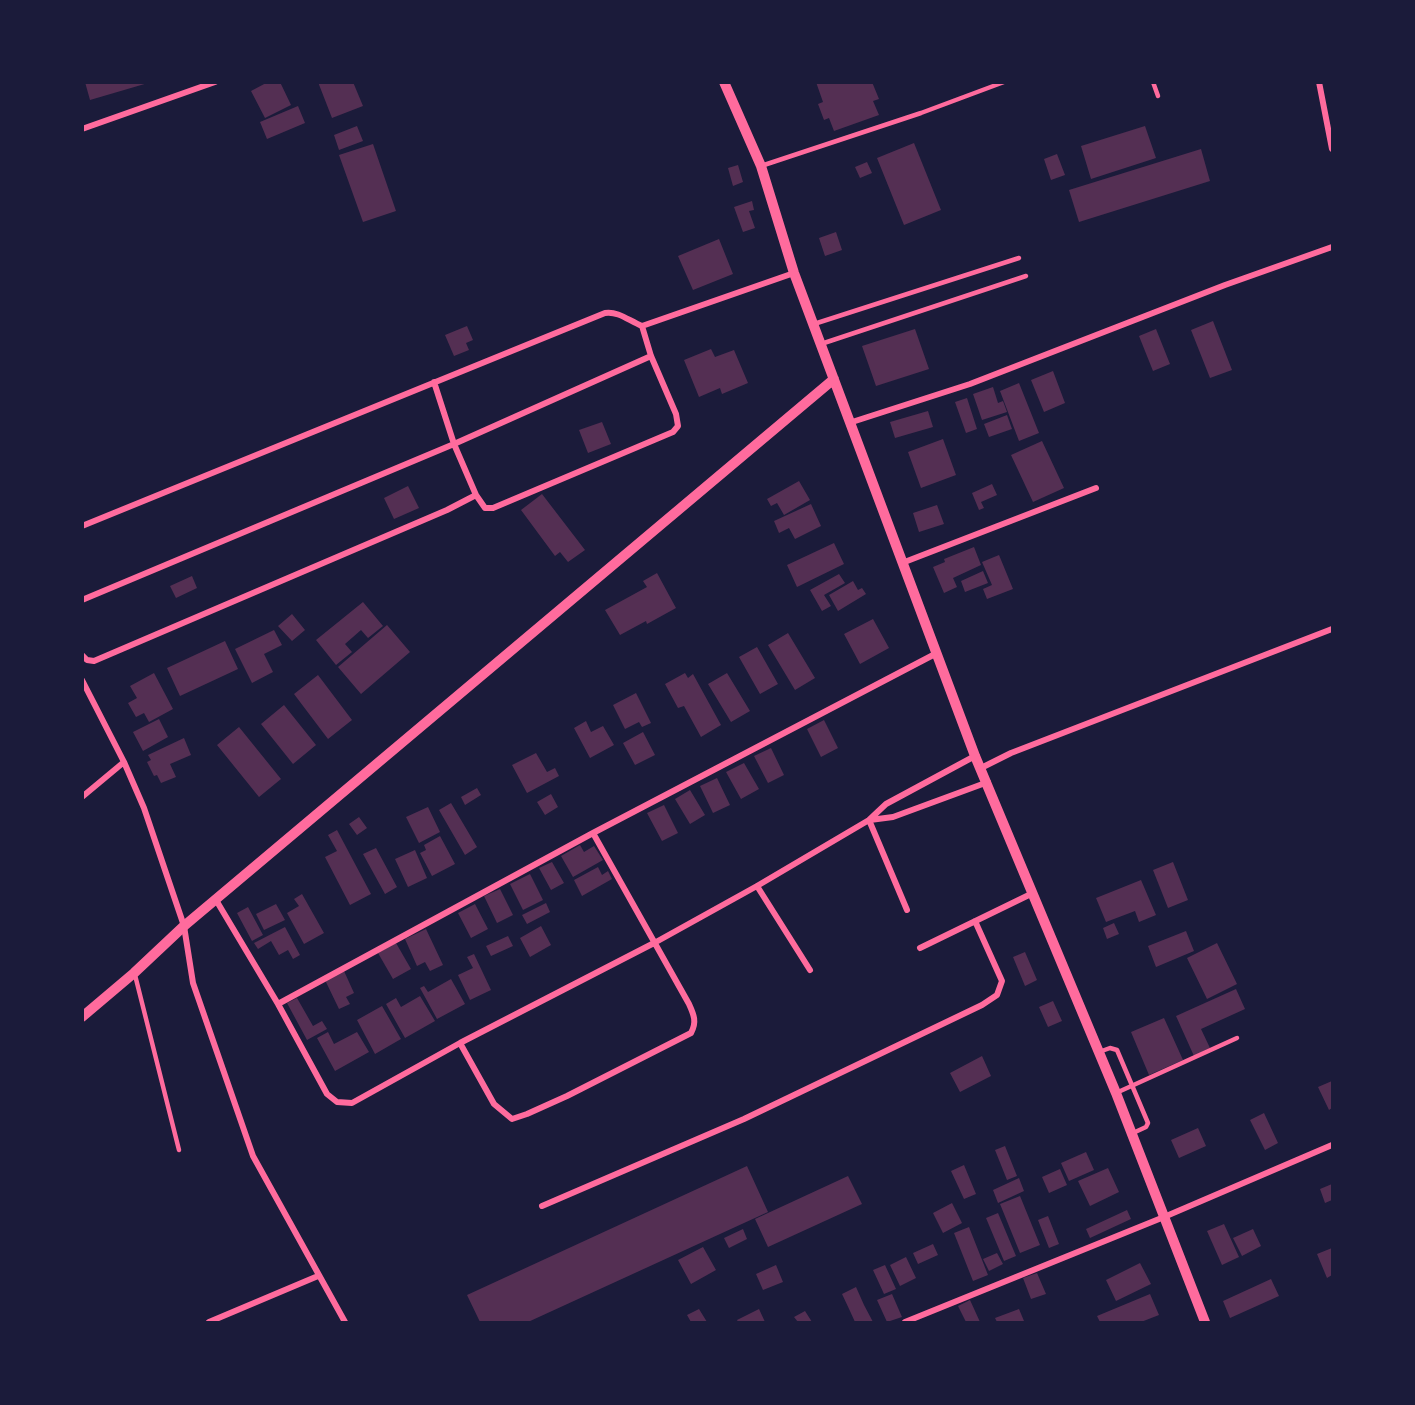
<!DOCTYPE html>
<html>
<head>
<meta charset="utf-8">
<style>
	body { margin:0 }
	#map { position:relative; width:1415px; height:1405px; overflow:hidden; background:#1b1b3a; font-family:Arial,sans-serif }
	canvas { display:block }
	.frame { position:absolute; inset:0; border:84px solid #1b1b3a; pointer-events:none }
</style>
</head>
<body>
<div id="map">
<canvas width="1415" height="1405"></canvas>
<div class="frame"></div>
</div>
<script>
const ctx = document.querySelector('canvas').getContext('2d');
ctx.lineJoin = 'round';
function fill(path, color) { ctx.fillStyle = color; ctx.fill(path, 'evenodd'); }
function strokePath(path, color, width, dash) { ctx.strokeStyle = color; ctx.lineWidth = width; ctx.lineCap = dash ? 'butt' : 'round'; ctx.setLineDash(dash || []); ctx.stroke(path); }
const building = new Path2D(`
	M85,82H148V83L90,100Z
	M268,82H280L291,105L265,118L251,91Z
	M318,82H353L363,106L332,118Z
	M816,82H872L879,99L873,101L879,115L834,131L829,118L824,120L818,104L823,102Z
	M298,106L305,123L267,139L260,122Z
	M357,126L363,141L339,150L334,135Z
	M1145,126L1156,158L1091,179L1081,146Z
	M914,143L941,210L904,225L877,158Z
	M373,144L396,211L363,222L339,155Z
	M1201,149L1210,181L1079,222L1069,190Z
	M1057,154L1065,175L1051,180L1044,159Z
	M867,162L872,173L860,178L855,167Z
	M738,165L743,182L733,186L728,168Z
	M752,201L754,210L749,211L755,228L743,232L734,207Z
	M836,232L842,250L825,256L819,238Z
	M719,239L733,274L693,290L678,256Z
	M1213,321L1232,370L1210,378L1191,330Z
	M467,326L473,340L466,343L469,350L454,356L445,335Z
	M915,329L929,369L876,386L862,346Z
	M1156,329L1170,364L1153,371L1139,336Z
	M711,349L715,357L734,350L748,383L722,394L720,388L699,397L684,360Z
	M1053,371L1065,403L1044,412L1031,380Z
	M1019,383L1039,433L1019,441L1000,391Z
	M993,387L998,403L1003,401L1007,412L982,420L973,394Z
	M967,398L977,429L966,433L955,402Z
	M928,411L933,427L895,438L890,422Z
	M1007,415L1012,429L989,437L984,424Z
	M602,422L611,444L588,453L579,430Z
	M943,439L956,475L921,488L908,452Z
	M1042,441L1064,488L1033,502L1011,455Z
	M799,481L810,500L784,515L777,503L771,506L767,499Z
	M992,484L997,495L981,502L984,508L979,510L972,493Z
	M408,486L419,508L394,519L384,498Z
	M542,494L585,550L568,562L560,552L555,556L521,510Z
	M811,504L821,526L795,539L789,528L779,533L774,521Z
	M937,505L944,524L919,532L913,513Z
	M834,543L844,564L797,587L787,565Z
	M974,547L981,565L953,578L957,587L944,593L933,567L945,562L944,559Z
	M999,555L1013,589L987,599L983,589L992,585L982,562Z
	M983,571L988,583L965,592L961,581Z
	M657,573L676,608L647,624L646,621L620,635L605,610L647,587L643,581Z
	M839,574L845,583L824,595L831,606L822,611L810,590Z
	M192,576L197,588L176,598L170,586Z
	M853,581L858,590L862,588L866,594L838,611L829,595Z
	M363,602L383,626L368,638L361,630L345,644L352,652L336,665L316,640Z
	M292,614L305,630L292,641L278,626Z
	M873,619L889,648L860,664L844,634Z
	M387,625L410,652L361,694L338,667Z
	M274,630L282,645L264,654L273,672L252,683L235,649Z
	M788,633L815,678L795,690L768,645Z
	M225,641L238,669L180,696L167,668Z
	M757,647L778,684L760,694L739,657Z
	M154,673L173,709L149,722L144,713L136,717L128,703L137,698L130,686Z
	M685,673L688,678L693,674L721,725L701,737L684,706L678,708L665,684Z
	M727,673L750,711L731,722L708,684Z
	M318,675L352,720L328,739L294,694Z
	M636,693L651,723L642,727L639,722L625,729L613,705Z
	M284,705L316,745L293,764L261,724Z
	M159,719L168,737L143,751L133,732Z
	M824,720L838,748L821,757L807,729Z
	M586,721L591,732L603,726L614,745L590,758L574,728Z
	M239,727L281,779L259,797L217,745Z
	M643,732L655,755L635,765L623,743Z
	M184,738L191,755L170,764L176,777L161,783L157,775L154,776L147,762L151,760L148,755Z
	M771,748L784,775L768,783L754,756Z
	M536,753L547,772L555,768L559,776L527,793L512,765Z
	M744,763L759,789L741,799L726,772Z
	M717,778L730,805L713,813L700,786Z
	M477,788L481,795L465,805L461,797Z
	M690,790L705,815L690,824L675,799Z
	M551,794L558,807L545,815L537,802Z
	M451,803L477,847L465,855L439,810Z
	M664,805L678,833L662,841L647,813Z
	M428,807L440,832L419,843L406,817Z
	M359,817L367,828L357,835L349,824Z
	M337,830L371,894L350,905L325,857L337,851L328,835Z
	M440,836L455,864L432,876L420,853L426,850L424,845Z
	M580,845L584,852L594,846L603,860L573,877L561,856Z
	M376,848L397,887L385,894L363,854Z
	M415,850L427,878L408,887L395,859Z
	M552,862L564,883L551,890L539,868Z
	M1173,862L1188,900L1168,908L1153,870Z
	M598,867L602,875L608,871L612,879L582,896L574,880Z
	M530,874L543,900L523,910L510,884Z
	M1141,880L1156,915L1139,922L1135,911L1106,922L1096,898Z
	M500,889L513,915L497,923L484,896Z
	M302,894L324,933L304,944L287,913L299,906L294,899Z
	M546,903L550,912L527,924L522,915Z
	M276,904L285,920L264,930L256,914Z
	M475,904L488,929L471,938L458,913Z
	M248,907L263,935L252,941L237,913Z
	M1114,923L1119,934L1107,939L1103,928Z
	M541,926L551,945L530,957L520,938Z
	M285,927L300,955L293,959L288,950L279,955L271,941L258,949L254,943Z
	M426,929L443,965L430,971L425,962L417,966L405,939Z
	M1186,931L1194,951L1156,967L1148,946Z
	M508,936L513,946L491,956L486,946Z
	M396,943L411,969L393,979L378,953Z
	M1217,943L1237,984L1207,999L1187,958Z
	M1025,952L1037,980L1025,986L1013,957Z
	M474,954L491,990L470,1000L458,975L473,968L467,957Z
	M344,971L354,993L346,997L350,1004L339,1009L325,980Z
	M451,979L465,1004L437,1019L420,988L424,986L428,992Z
	M1236,989L1245,1009L1201,1029L1210,1048L1194,1056L1176,1016Z
	M420,996L435,1021L405,1038L386,1004L396,998L401,1007Z
	M297,998L313,1026L322,1021L327,1029L307,1040L287,1003Z
	M1053,1001L1062,1021L1048,1027L1039,1007Z
	M382,1006L401,1039L375,1054L357,1020Z
	M1164,1018L1183,1060L1149,1075L1131,1032Z
	M328,1032L334,1044L357,1032L369,1052L335,1071L317,1038Z
	M982,1056L991,1076L960,1092L950,1073Z
	M1332,1081V1108L1329,1110L1318,1087Z
	M1264,1113L1278,1143L1265,1150L1250,1120Z
	M1198,1128L1206,1146L1179,1158L1171,1140Z
	M1005,1146L1017,1176L1007,1180L995,1150Z
	M1086,1152L1094,1170L1069,1181L1061,1163Z
	M964,1165L976,1194L964,1199L951,1171Z
	M747,1166L768,1212L528,1322H480L467,1295Z
	M1108,1168L1119,1192L1090,1206L1078,1181Z
	M1060,1169L1067,1185L1049,1193L1042,1177Z
	M848,1176L862,1204L768,1247L755,1219Z
	M1019,1178L1024,1191L998,1203L993,1190Z
	M1332,1184V1200L1325,1203L1320,1189Z
	M1020,1196L1040,1245L1020,1253L1000,1204Z
	M952,1203L962,1223L943,1233L933,1213Z
	M1127,1210L1131,1219L1090,1238L1086,1229Z
	M998,1213L1016,1256L1004,1261L986,1218Z
	M1048,1216L1059,1244L1049,1248L1038,1220Z
	M1224,1224L1239,1257L1222,1265L1207,1231Z
	M969,1227L988,1275L973,1281L954,1233Z
	M743,1229L747,1239L729,1248L724,1238Z
	M1253,1229L1261,1246L1242,1256L1233,1238Z
	M933,1244L938,1255L918,1264L913,1253Z
	M703,1247L716,1270L691,1284L678,1260Z
	M1332,1248V1275L1327,1278L1317,1254Z
	M997,1253L1003,1264L989,1271L983,1259Z
	M906,1257L916,1278L900,1286L890,1265Z
	M1140,1263L1151,1284L1116,1301L1106,1280Z
	M776,1265L783,1282L763,1290L756,1274Z
	M885,1265L896,1289L884,1294L873,1270Z
	M1037,1273L1046,1294L1031,1299L1023,1278Z
	M1271,1279L1279,1296L1230,1318L1223,1301Z
	M856,1287L864,1305L873,1322H855L850,1311L842,1294Z
	M892,1294L902,1317L887,1322L877,1300Z
	M1150,1294L1159,1315L1141,1322H1100L1097,1316Z
	M970,1300L980,1322H966L958,1306Z
	M699,1309L707,1322H691L687,1315Z
	M759,1309L765,1322H738L737,1320Z
	M1019,1309L1024,1321L997,1322L995,1318Z
	M805,1311L812,1322H798L794,1317Z`);
const service = new Path2D(`
	M1153,82L1158,96
	M761,166L921,113L1004,82
	M814,324L1019,258
	M821,344L1026,276
	M135,975L179,1150
	M1099,1052L1110,1048L1117,1050L1148,1123L1146,1127L1133,1133
	M1116,1093L1237,1038`);
const minor = new Path2D(`
	M1319,82L1332,149
	M82,129L215,82
	M434,382L454,444L476,495
	M849,423L970,384L1225,285L1332,247
	M82,526L605,313C619,311 629,321 642,326L794,273
	M902,563L1096,488
	M82,600L454,444L651,356
	M82,655L87,660L94,661L447,510L476,495L485,508H493L673,432L678,426L676,414L651,356L642,326
	M82,680L124,762L144,808L184,926L193,983L253,1156L345,1322
	M981,768L1011,753L1332,629
	M82,797L124,762
	M869,820L907,910
	M870,820L893,817L988,782
	M757,886L810,970
	M216,900L278,1004L593,833L937,653
	M920,948L1033,893
	M278,1004L327,1094L337,1102L352,1103L460,1043L656,942L757,886L869,820L886,804L975,756
	M460,1043L494,1104L512,1119L527,1114L567,1096L691,1033C697,1022 694,1015 689,1004L593,833
	M542,1206L744,1119L982,1005L997,995L1002,981L975,921
	M209,1322L318,1276
	M905,1322L1164,1217L1332,1145`);
const tertiary = new Path2D(`
	M724,82L761,166L794,273L975,756L1116,1093L1205,1322
	M82,1017L134,973L184,926L834,379`);
fill(building, '#542f53');
strokePath(service, '#ff6b9d', 4.5);
strokePath(minor, '#ff6b9d', 6);
strokePath(tertiary, '#ff6b9d', 10);
</script>
</body>
</html>
